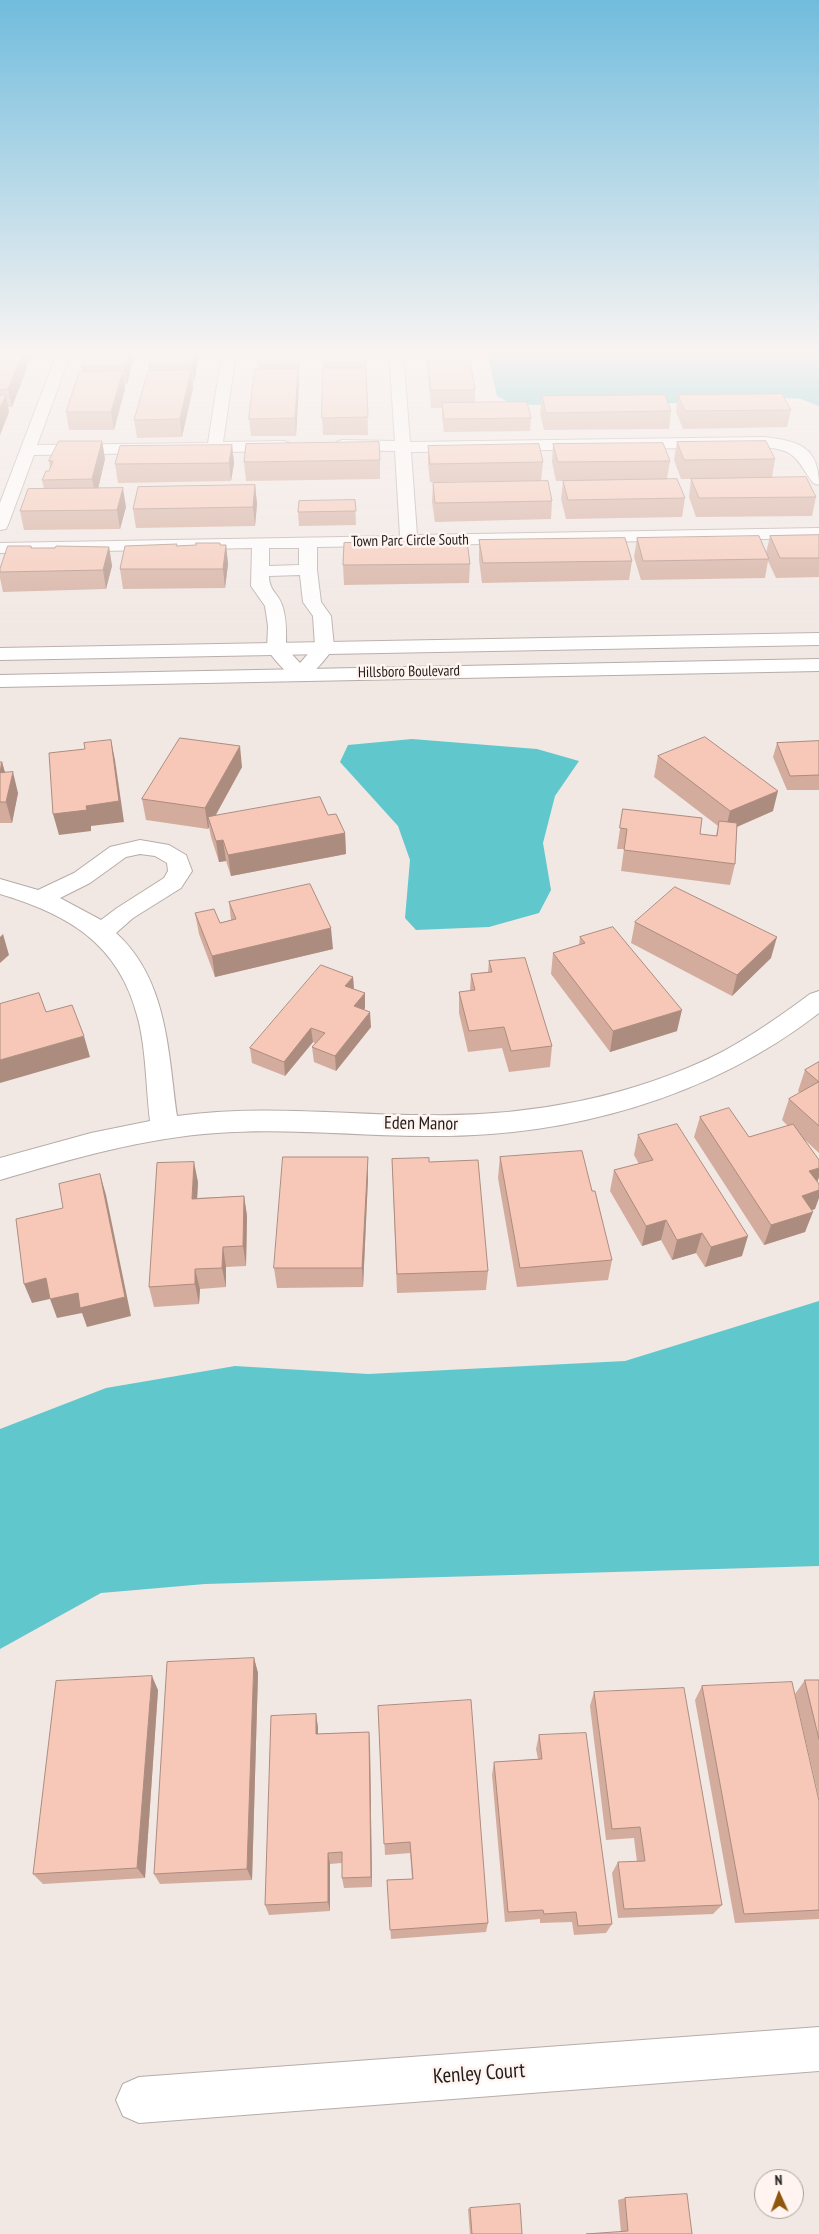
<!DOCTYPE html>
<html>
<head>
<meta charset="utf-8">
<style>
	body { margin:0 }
	#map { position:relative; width:819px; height:2234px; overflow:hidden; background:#f1e7e3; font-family:"PT Sans Narrow",sans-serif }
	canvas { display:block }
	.north { position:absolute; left:754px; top:2169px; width:50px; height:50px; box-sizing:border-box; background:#fff4f0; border:1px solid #a69e9b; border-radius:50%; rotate:358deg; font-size:14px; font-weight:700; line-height:20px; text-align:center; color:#201d1b }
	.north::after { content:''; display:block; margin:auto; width:18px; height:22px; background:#8e570c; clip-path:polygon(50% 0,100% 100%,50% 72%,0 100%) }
</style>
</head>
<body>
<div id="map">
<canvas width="819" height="2234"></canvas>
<div class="north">N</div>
</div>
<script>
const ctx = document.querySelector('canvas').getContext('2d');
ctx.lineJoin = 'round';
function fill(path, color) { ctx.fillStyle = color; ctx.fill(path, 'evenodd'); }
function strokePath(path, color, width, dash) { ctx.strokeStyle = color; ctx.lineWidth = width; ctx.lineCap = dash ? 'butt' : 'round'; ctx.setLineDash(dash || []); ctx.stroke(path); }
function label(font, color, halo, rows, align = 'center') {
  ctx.font = font + ' "PT Sans Narrow",sans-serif'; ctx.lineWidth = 5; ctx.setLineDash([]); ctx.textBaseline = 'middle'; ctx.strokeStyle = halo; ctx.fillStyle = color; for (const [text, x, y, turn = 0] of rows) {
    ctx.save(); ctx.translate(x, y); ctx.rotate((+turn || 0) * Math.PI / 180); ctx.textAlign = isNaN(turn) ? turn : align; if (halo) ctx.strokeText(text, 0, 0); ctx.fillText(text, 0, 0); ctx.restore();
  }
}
const water = new Path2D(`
	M487,353H819V406L801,399L771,397L754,402L533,405L510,403L497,396Z
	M412,739L537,749L579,761L555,796L543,843L551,890L539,913L489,927L416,930L405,918L410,860L398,826L340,762L348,745Z
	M819,1301V1566L205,1584L101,1593L0,1649V1429L106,1388L235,1366L368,1374L625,1361Z`);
const street = new Path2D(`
	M57,353H71L37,445L208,443L222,353H236L223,442L284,441L289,443L292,446L289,449L284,451L34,455L8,525L6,529L0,530V503Z
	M389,353H403L410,442L764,437C798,441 819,446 819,485L813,483C796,459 797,450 764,447L411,452L417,535L819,528V538L317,547V570L321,602L331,616L334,647C329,655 310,679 301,680C291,680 272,657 267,649L268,626L265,606L251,586L252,548L0,553V543L400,536L395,451L342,450L337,448L334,445L337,442L342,440L395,441ZM269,548H299V565L269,566ZM300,575L303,602L313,616L315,646L300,663L286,648C286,635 287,621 283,608C280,594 269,592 269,576Z
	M140,840L169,845L186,855L192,871L181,888L133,918L116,933C168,980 168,1053 177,1116C260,1104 343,1115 426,1115C526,1117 632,1098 722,1052C753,1035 782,1015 810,994L819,991V1013C708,1099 566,1138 426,1136C356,1136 287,1128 217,1133C143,1138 71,1159 0,1180V1158L91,1133L150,1121C146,1088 146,1046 137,1015C118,943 67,914 0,894V879L38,890L74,873L110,847ZM140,854L155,856L167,863L168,871L164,878L117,908L101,920L60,898L90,883L126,857Z
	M819,2027V2071L139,2123L123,2116L116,2100L123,2084L139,2077Z`);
const secondary = new Path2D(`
	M819,633V645L0,660V648Z
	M819,659V671L0,687V675Z`);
const wall = new Path2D(`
	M0,353H34L29,363H27V368L12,407H8L9,412L0,435Z
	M86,353H135L127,384H125V389L114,430H69L66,412L82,372L81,367Z
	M152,353H199L194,383H193V388L182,437L137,438L134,420L149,371V366Z
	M260,353H300L296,436H251L249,419L259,369Z
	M324,353H366L368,435H323L322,418Z
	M426,353H469L475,390V403L531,418L530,431L444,432L442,416V408H431Z
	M678,395L791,410L787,427L683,429L676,412Z
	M542,396L671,411L669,429L544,430L540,414Z
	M102,441L105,459L98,488L126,507L120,529L24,530L20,511L44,489L42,480L49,471L50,468L49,461Z
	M677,442L775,459L772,477L816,497L812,516L696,517L689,497L691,479H681L674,460Z
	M553,444L670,461L667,479L685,498L682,517L566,519L561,499L563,481H556L552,462Z
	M232,445L234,463L231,481L118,483L115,464Z
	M428,446L543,462L541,481L430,482L428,464Z
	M380,460V479L246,481L244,462Z
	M433,483L552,501L551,519L435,522L432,502Z
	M255,485L257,504L255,526L136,528L133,509Z
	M355,500L356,525L299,526L298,512Z
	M819,535V577L776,578L768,561L765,578L641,580L634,557L637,538L766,553L770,536Z
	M479,540L632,561L629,580L482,583L479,560Z
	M220,545H226L228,564L225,588L123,589L120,569L177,546Z
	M31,546L32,548L109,547L112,566L106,589L3,592L0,578V569Z
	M470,564L469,583L344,585L343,565Z
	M819,741V790H787L773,757L777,743Z
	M658,756L773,811L737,827L735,864L730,885L621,871L624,849H617L623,809L700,834L716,836L718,826L654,777Z
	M0,762H2L5,773L18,793L12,823H0Z
	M242,767L216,815H328L345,833L346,854L231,876L226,861L219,862L211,837L209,827L208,829L146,820L142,799Z
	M229,902L333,949L215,977L199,934L195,913L220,923L231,920Z
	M635,922L771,958L732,996L631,943Z
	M580,937L677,1031L610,1052L551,974L553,953L579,945Z
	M489,961L552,1046L550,1067L509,1072L502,1048L468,1052L459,1013V992L470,991L471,974L488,972Z
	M353,977L354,989L365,993V1008L364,1010L371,1027L336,1071L314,1062L312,1047L316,1044L313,1042L285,1076L252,1063L250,1048Z
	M819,1062V1153L805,1140L819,1177L817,1182L815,1209L812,1210L805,1232L764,1245L694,1137L700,1117L749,1137L788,1126L782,1120L789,1099L800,1093L798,1091L805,1070Z
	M638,1135L742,1256L705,1267L696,1253L672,1260L661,1240L642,1246L610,1191L614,1170L639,1164L634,1155Z
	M368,1157V1178L363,1287L277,1288L274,1268Z
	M500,1157L592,1191L612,1260L608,1280L517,1287L498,1178Z
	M392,1159L429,1162L488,1271L486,1290L397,1293Z
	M198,1182L197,1198L244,1196L247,1216L246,1266L226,1267V1287L200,1289L199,1304L154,1307L149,1287Z
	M254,1658L258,1673L252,1880L160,1884L154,1874Z
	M805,1680H819V1798L795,1694Z
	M702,1686L819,1801V1919L735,1923L695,1700Z
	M158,1690L145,1878L43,1884L33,1874Z
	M594,1692L722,1905L713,1914L618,1918L612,1873L618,1862H637L634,1838L606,1840L590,1706Z
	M378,1706L488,1923L486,1932L391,1939L387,1880L412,1879L410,1853L385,1855Z
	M316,1714L318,1728V1734L369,1732L370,1745L372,1887L344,1888L342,1878V1863L330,1864V1911L269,1915L265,1905Z
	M539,1735L612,1924L606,1933L574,1935L572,1922L540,1923V1919L505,1922L492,1775L494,1762L538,1759L536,1749Z
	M625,2198L692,2234L621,2232L618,2200Z
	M470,2208L522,2234H470L468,2209Z`);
const shadedWall = new Path2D(`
	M23,353H24L27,368L12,407L8,389Z
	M27,353H34L29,363Z
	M128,353H135L127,384L124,366Z
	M194,353H199L194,383L192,365Z
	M298,353H300L299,381L298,364Z
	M298,369L299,386L296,436L295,418Z
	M191,370L193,388L182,437L180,419Z
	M123,371L125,389L114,430L111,412Z
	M6,395L9,412L0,435V408Z
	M102,441L105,459L96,498L92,479Z
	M232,445L234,463L231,481L229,463Z
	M255,485L257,504L255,526L253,507Z
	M123,488L126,507L120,529L117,510Z
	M226,545L228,564L225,588L223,569Z
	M109,547L112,566L106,589L103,570Z
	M111,740L115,760L124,822L91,826V831L59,835L53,814L86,806Z
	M240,746L242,767L210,825L208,817L209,827L208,829L205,808Z
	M2,762L8,783L0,774Z
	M13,772L18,793L12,823L6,802Z
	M778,791L773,811L725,832L730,811Z
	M345,833L346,854L231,876L228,855Z
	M223,840L226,861L219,862L216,841Z
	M331,928L333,949L215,977L212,956Z
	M3,934L9,955L0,963V937Z
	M777,937L771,958L732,996L737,975Z
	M353,977L354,991L345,986Z
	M365,993V1008L355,1021L354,1006Z
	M682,1010L677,1031L610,1052L613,1031Z
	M370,1012L371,1027L336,1071L335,1056Z
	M311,1028L313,1042L285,1076L284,1062Z
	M84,1036L90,1057L0,1083V1060Z
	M368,1157V1178L363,1287L362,1268Z
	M194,1162L198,1182L196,1219L192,1199Z
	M819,1168V1177L816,1186L809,1171Z
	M100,1174L106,1195L131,1316L87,1327L82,1313L57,1318L50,1299Z
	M819,1190V1198L815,1209L794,1216L802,1196Z
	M244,1196L247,1216L246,1266L243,1246Z
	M813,1212L805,1232L764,1245L771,1225Z
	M666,1220L661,1240L642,1246L646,1226Z
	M702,1233L696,1253L672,1260L677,1240Z
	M748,1236L742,1256L705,1267L711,1247Z
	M223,1247L226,1267V1287L222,1268Z
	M195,1269L200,1289L199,1304L195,1284Z
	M46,1278L54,1298L32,1303L24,1284Z
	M254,1658L258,1673L252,1880L247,1869Z
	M152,1676L158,1690L145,1878L137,1868Z
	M316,1714L318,1728V1748L316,1734Z
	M369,1732L370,1745L372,1887L371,1877Z
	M328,1853L330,1864V1911L328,1902Z`);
const building = new Path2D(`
	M0,353H23L8,389L0,390Z
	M86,353H128L124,366L81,367Z
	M152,353H194L192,365L149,366Z
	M260,353H298V364L259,365Z
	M324,353H366V363H324Z
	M427,353H469L475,390H431Z
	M323,368H366L368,417L322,418Z
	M255,369H298L295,418L249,419Z
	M191,370L180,419L134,420L148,371Z
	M123,371L111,412H66L79,372Z
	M782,394L791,410L685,411L678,395Z
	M0,395H6L0,408Z
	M665,395L671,411L546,413L542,396Z
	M527,402L531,418L444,419L442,403Z
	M59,441H102L92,479L42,480L46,471H49L53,461H49Z
	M766,441L775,459L684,460L677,442Z
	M379,442L380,460L244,462L246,444Z
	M663,443L670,461L558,462L553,444Z
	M539,444L543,462L430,464L428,446Z
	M232,445L229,463L115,464L120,446Z
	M806,477L816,497L699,498L691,479Z
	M677,479L685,498L568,500L563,481Z
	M548,481L552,501L435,503L433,483Z
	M255,485L253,507L133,509L138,487Z
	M123,488L117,510L20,511L28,489Z
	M355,500L356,511L298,512L299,501Z
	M819,535V558H780L770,536Z
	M759,536L769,559L643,561L637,538Z
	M625,538L632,561L483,563L479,540Z
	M467,541L470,564L343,565L344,543Z
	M196,543H220V545H226L223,569H120L125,546L177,544L176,546L196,545Z
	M8,546H31V548H55L56,546L109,547L103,570L0,572V569Z
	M705,737L778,791L730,811L658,756Z
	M180,738L240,746L205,808L142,799Z
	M111,740L119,801L86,806L87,810L53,814L49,753L85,749L84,743Z
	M819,741V775L790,776L777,743Z
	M0,762H2L0,772Z
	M13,772L6,802H0V773Z
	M320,797L328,815L336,814L345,833L228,855L223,840L216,841L208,817Z
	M623,809L702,818L700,834L717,836L719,821L737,823L735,864L624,850L627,829L620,828Z
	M310,884L331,928L212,956L195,913L214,909L220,923L236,919L229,902Z
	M675,887L777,937L737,975L635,922Z
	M613,927L682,1010L613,1031L553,953L585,943L580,937Z
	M525,958L552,1046L511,1051L504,1027L469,1031L459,992L475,990L471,974L492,972L489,961Z
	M321,965L353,977L345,986L365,993L354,1006L370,1012L335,1056L312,1047L325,1033L311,1028L284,1062L250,1048Z
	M39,993L46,1012L72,1005L84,1036L0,1060V1004Z
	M819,1062V1082L805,1070Z
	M819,1082V1126L789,1099Z
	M729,1108L749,1137L793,1124L819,1160V1168L809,1171L819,1184V1190L802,1196L813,1212L771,1225L700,1117Z
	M677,1124L748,1236L711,1247L702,1233L677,1240L666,1220L646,1226L614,1170L653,1160L638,1135Z
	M582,1151L592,1191H595L612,1260L520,1268L500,1157Z
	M283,1157H368L362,1268H274Z
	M429,1158V1162L478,1160L488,1271L397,1274L392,1159Z
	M194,1162L192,1199L244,1196L243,1246L223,1247L222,1268L195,1269V1284L149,1287L157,1163Z
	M100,1174L125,1297L80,1308L78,1293L50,1299L46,1278L24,1284L16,1219L63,1208L59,1184Z
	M254,1658L247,1869L154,1874L167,1662Z
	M152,1676L137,1868L33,1874L56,1681Z
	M805,1680H819V1739Z
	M792,1682L819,1801V1910L744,1914L702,1686Z
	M684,1688L722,1905L624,1909L618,1862L645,1861L640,1827L612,1829L594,1692Z
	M471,1700L488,1923L390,1930L387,1880L413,1879L410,1842L384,1844L378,1706Z
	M316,1714V1734L369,1732L371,1877L342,1878V1852L328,1853V1902L265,1905L271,1716Z
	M586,1733L612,1924L578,1926L576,1912L544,1914L543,1910L508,1912L494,1762L542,1759L539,1735Z
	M687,2194L692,2234H586L628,2231L625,2198Z
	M520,2204L522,2234H472L470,2208Z`);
const farStreetnames = [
	["Town Parc Circle South",410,541,-1],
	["Hillsboro Boulevard",409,672,-1]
];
const streetNames = [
	["Eden Manor",421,1124,1]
];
const nearStreetnames = [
	["Kenley Court",479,2074,-4]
];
fill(water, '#60c8cd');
strokePath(street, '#b6aca9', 2);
strokePath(secondary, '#b6aca9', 2);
fill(street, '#fff');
fill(secondary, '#fff');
fill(wall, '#d4ac9d');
fill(shadedWall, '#ad8c80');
fill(building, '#f7c8b7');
strokePath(building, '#ad8c80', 1);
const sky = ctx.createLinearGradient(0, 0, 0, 666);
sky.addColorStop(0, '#71bcdd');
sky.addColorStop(0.53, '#f9f4f2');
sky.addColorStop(1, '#f9f4f200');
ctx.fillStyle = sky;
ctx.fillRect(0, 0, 819, 666);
label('15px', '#201d1b', '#fff4f0', farStreetnames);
label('18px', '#201d1b', '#fff4f0', streetNames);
label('21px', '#201d1b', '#fff4f0', nearStreetnames);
</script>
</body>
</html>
